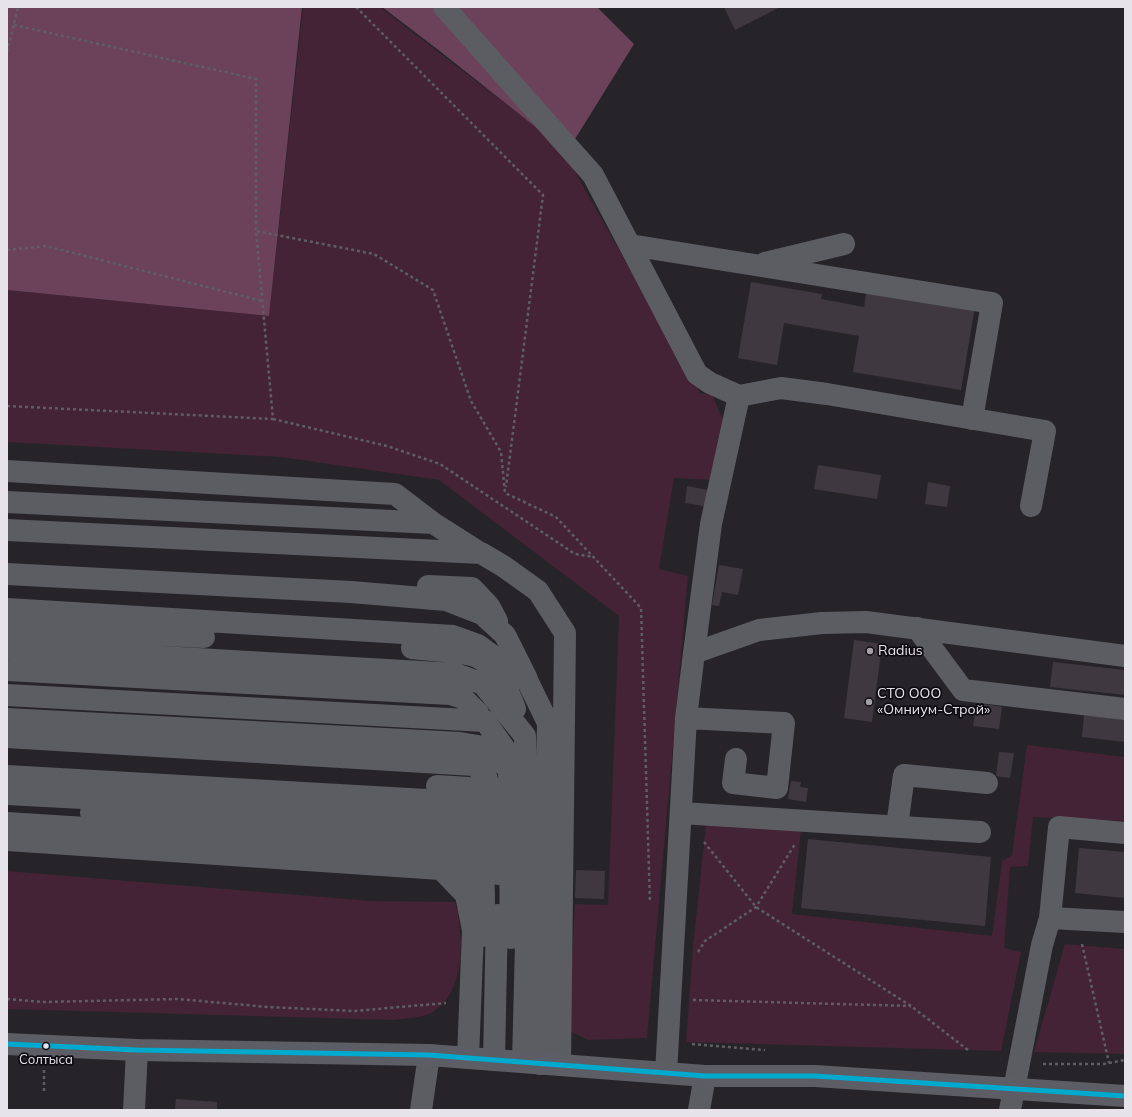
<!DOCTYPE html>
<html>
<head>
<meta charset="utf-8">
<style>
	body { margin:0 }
	#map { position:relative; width:1132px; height:1117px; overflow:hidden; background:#262429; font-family:Mulish,sans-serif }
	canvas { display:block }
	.frame { position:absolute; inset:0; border:8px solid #e6e3eb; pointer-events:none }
</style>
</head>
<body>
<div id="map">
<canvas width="1132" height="1117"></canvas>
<div class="frame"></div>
</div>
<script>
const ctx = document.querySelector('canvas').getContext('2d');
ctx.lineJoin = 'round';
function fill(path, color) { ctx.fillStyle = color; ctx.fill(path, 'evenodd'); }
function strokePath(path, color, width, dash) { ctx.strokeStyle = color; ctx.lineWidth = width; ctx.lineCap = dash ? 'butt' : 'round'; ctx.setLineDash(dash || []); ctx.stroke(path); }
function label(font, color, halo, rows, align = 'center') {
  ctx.font = font + ' Mulish,sans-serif'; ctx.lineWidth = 3.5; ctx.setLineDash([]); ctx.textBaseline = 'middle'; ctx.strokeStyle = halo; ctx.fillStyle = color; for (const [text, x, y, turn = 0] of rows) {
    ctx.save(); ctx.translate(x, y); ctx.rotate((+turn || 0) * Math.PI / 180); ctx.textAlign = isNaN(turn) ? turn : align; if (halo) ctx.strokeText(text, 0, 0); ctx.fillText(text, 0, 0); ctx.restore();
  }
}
const green = new Path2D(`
	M303,7H380L563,148L562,149L700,393L712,395L723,420L714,480L674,478L659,569L688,576L647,1038L588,1040L568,1030L575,904L608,905L619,616L439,480L281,457L7,442V290L269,316Z
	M1027,745L1125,757V821L1033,817L1028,866L1010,867L1004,948L1021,952L1001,1051L686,1042L693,947L706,824L801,829L792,914L992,936L1002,861L1012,855Z
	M7,871L372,901L455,902C464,934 467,993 431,1013C421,1018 406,1018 395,1020L7,1009Z
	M1065,944L1125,949V1054L1034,1052Z`);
const forest = new Path2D(`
	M7,7H302L269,316L7,290Z
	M382,7H597L634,44L567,152L441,52Z`);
const building = new Path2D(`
	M724,7H780L735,30Z
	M751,282L822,294L821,299L864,307L867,288L975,306L961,390L853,372L859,336L784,323L777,365L738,358Z
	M818,465L881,475L877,499L814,489Z
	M928,482L950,486L947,507L925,504Z
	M687,486L713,491L710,507L685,503Z
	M719,565L743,569L738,595L722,592L719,606L712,605Z
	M854,640L882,644L872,722L844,718Z
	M1053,662L1125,670V695L1050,687Z
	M977,703L1002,707L999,729L973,726Z
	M1084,715L1125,720V742L1082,737Z
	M999,752L1014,753L1010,778L996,776Z
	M791,781L801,782L800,787L808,788L806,802L788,799Z
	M808,839L991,857L985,926L801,908Z
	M1079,848L1125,852V898L1075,893Z
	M576,870L605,871L604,899L575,898Z
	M176,1099L217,1102V1110H175Z`);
const path = new Path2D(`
	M356,7L543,195L506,487
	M14,25L256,79V231
	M7,52L18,7
	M7,250L46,246L262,301
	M7,406L273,419L256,231L374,254L433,290L471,401L501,452L505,493L556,517L641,608L650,903
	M273,419L387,446L440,464L575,554L594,557
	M704,842L756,907L911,1006L968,1050
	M1082,944L1109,1063
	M698,952L705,941L756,907L795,844
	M7,999L44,1002L178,999L268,1007L354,1011L446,1003
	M693,1000L911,1006
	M692,1044L765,1050
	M1043,1064H1104L1125,1060
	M44,1091V1069`);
const minor = new Path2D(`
	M444,7L593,175L697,374L710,383L739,396L781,388L827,394L1045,431L1031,506
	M630,245L992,303L972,419
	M765,263L844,244
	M7,471L395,494L433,523
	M7,502L433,523L477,551
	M7,530L481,553L503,566L538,591L565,633L560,1065
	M7,574L351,592L446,600L482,614L505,635L527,679
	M428,586L472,588L489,606L497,621
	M7,609L453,636L478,645L528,682L548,723L540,1064
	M7,627L204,637
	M917,628L963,690L1125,709
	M7,648L456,674L483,684L525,736L527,903L523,1062
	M412,648C426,650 466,651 477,657C495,666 509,690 515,709
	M694,653L711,524L739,396
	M7,670L450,694L463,698L478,713
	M7,695L485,721L507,752L509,764
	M686,718L784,723L777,788L733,783L736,759
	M7,719L460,743L484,747L509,769L511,938
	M7,737L474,765L486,776L494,807
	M7,776L461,802L479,814L497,850L498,874
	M437,786L469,788L494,807L497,840
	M7,794L444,817C450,821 461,824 465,829C489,859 484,900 483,936
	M91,813L437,834L460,844L466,850
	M681,813L980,832
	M7,823L445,851L463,861L482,888
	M897,826L904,775L987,783
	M7,840L441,869L466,895L473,930L468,1058
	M1050,918L1125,922
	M494,1060L497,915
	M666,1073L686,718L694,653L759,630L822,623L866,622L1125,656
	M134,1110L137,1050
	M421,1110L429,1055
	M699,1110L705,1076
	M1010,1110L1042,945L1050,918L1059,827L1125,833`);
const major = new Path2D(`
	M7,1044L137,1050L429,1055L705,1076H815L1125,1096`);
const bus1 = new Path2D(`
	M7,1044L137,1050L429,1055L705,1076H815L1125,1096`);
const markers = [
	[870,651,4,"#a3a0a7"],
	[869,702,4,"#a3a0a7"],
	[46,1046,3.5,"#e6e3eb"]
];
const busNames = [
	["Солтыса",46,1060]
];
const poiNames = [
	["Radius",878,651],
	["СТО ООО",877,694],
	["«Омниум-Строй»",877,710]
];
fill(green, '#432335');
fill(forest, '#6b4259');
fill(building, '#403841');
strokePath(path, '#5f5e64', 2.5, [3, 3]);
strokePath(minor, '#5c5c63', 22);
strokePath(major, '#5d5d65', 22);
strokePath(bus1, '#00a9ce', 5);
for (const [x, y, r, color] of markers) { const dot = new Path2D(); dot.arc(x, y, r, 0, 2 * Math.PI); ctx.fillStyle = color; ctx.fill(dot); strokePath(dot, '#0e0c11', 1.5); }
label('13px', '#e6e3eb', '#0e0c11', busNames);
label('14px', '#e6e3eb', '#0e0c11', poiNames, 'left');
</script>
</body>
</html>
